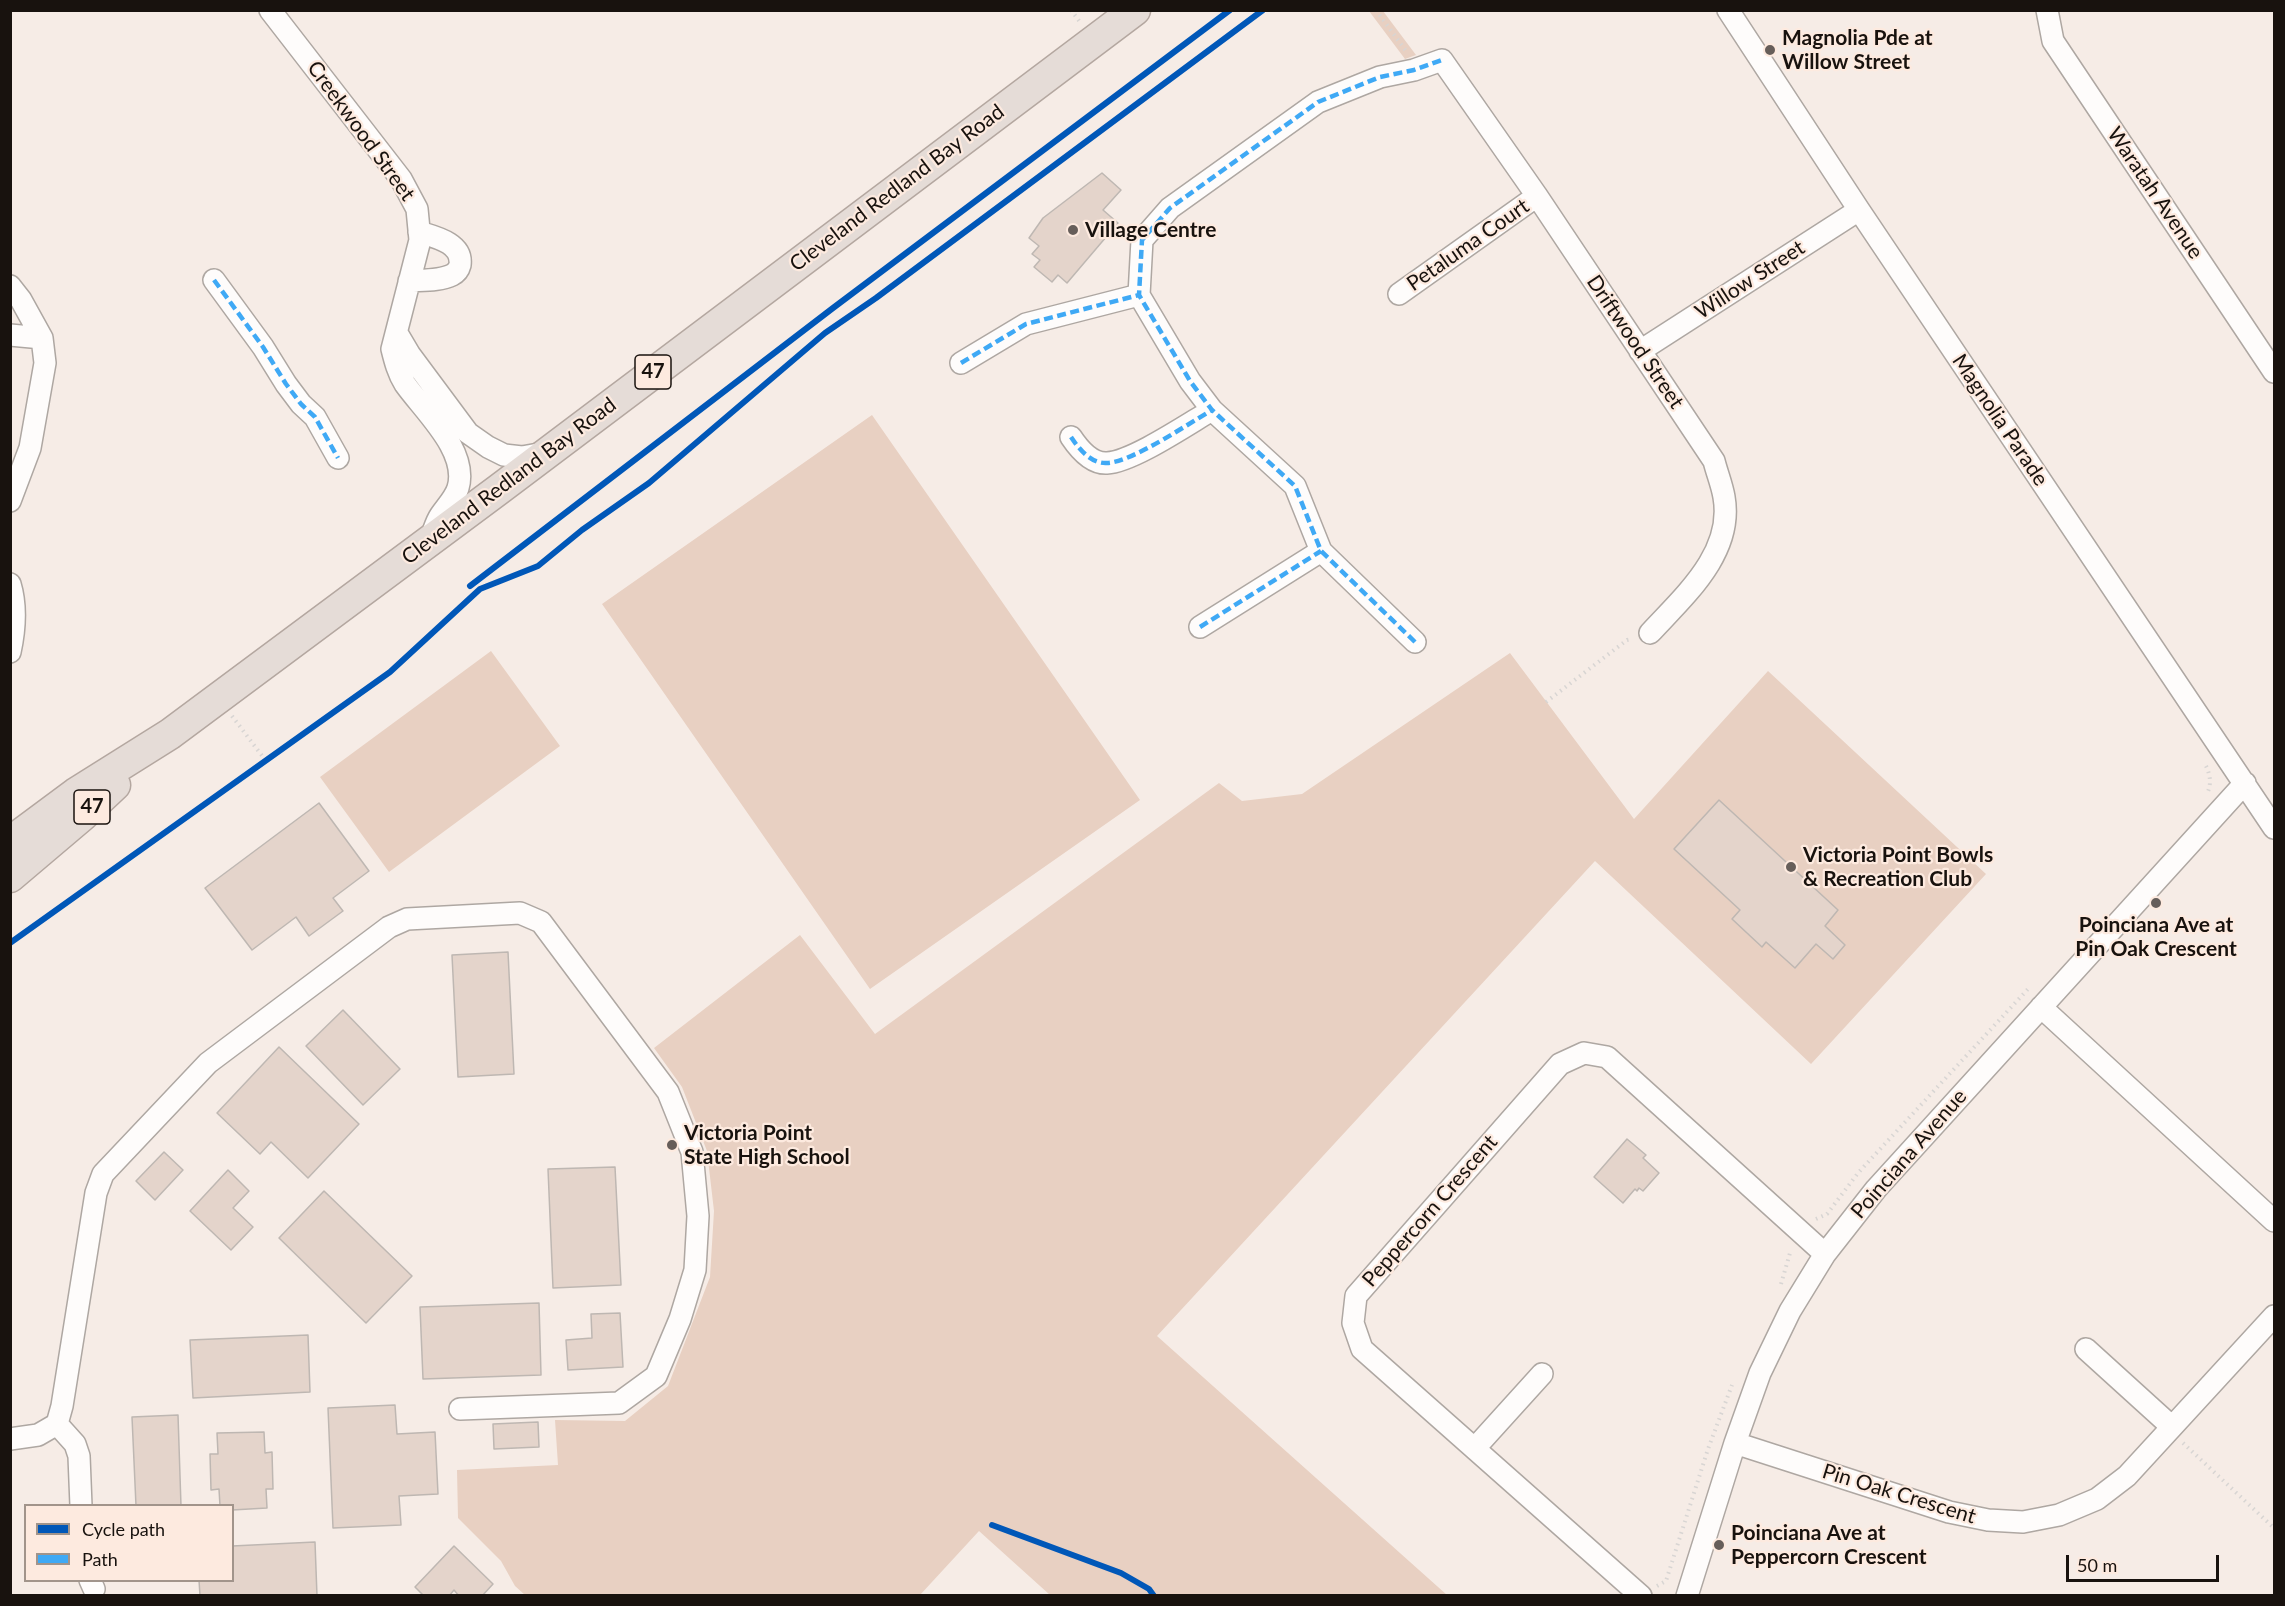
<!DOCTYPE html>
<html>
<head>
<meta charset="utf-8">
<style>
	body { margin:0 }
	#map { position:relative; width:2285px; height:1606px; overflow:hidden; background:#f6ece6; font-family:Lato,sans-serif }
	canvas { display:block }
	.frame { position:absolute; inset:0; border:12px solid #18120e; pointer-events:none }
	.legend { position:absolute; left:24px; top:1504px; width:210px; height:78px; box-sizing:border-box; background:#fdeadf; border:2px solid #a1948b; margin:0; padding:8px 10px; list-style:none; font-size:18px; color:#18120e }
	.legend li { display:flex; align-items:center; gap:12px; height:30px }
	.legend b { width:30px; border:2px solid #a1948b }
	.scale { position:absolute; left:2066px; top:1555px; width:153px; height:27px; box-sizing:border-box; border:3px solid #18120e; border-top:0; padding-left:8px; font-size:18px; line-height:21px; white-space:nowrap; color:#18120e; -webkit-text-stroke:4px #fdeadf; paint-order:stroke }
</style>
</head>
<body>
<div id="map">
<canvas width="2285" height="1606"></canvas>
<div class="frame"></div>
<ul class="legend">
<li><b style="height:8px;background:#0057b8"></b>Cycle path</li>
<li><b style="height:8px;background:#3fa9f5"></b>Path</li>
</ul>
<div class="scale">50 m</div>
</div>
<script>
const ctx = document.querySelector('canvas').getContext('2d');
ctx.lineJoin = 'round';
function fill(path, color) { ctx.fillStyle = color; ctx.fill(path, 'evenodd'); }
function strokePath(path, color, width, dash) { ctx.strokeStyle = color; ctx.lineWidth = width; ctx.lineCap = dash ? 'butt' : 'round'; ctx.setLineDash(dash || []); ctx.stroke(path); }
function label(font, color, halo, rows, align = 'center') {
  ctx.font = font + ' Lato,sans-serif'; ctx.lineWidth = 4.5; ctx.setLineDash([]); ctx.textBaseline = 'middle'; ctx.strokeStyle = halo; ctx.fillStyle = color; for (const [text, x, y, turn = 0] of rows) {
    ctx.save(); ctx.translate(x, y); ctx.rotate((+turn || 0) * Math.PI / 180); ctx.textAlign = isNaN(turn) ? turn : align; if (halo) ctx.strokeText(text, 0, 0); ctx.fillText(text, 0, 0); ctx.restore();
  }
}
const green = new Path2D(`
	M1369,11H1383L1416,55L1405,59Z
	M872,415L1140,800L870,989L602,604Z
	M491,651L560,746L389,872L320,777Z
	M1510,653L1634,819L1768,671L1986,874L1811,1064L1595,861L1157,1336L1447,1595H1050L979,1531L920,1595H525L515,1586L501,1561L458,1518L457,1470L558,1465L555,1420L625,1421L668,1386L710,1277L714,1211L707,1151L682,1087L654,1048L800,935L875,1034L1219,783L1242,801L1302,794Z`);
const building = new Path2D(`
	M1102,173L1121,190L1103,210L1118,223L1067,283L1058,275L1052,282L1034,267L1040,260L1032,254L1039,246L1029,238L1043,218Z
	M1719,800L1838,910L1825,926L1845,945L1833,959L1816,944L1795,968L1766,942L1762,947L1732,919L1740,910L1674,849Z
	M319,803L369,871L333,898L343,911L309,936L296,917L252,950L205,888Z
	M508,952L514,1074L458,1077L452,955Z
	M343,1010L400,1069L363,1105L306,1046Z
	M279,1047L359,1124L308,1178L271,1142L260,1154L217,1113Z
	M1627,1139L1646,1155L1643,1158L1659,1173L1643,1191L1639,1188L1637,1191L1635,1189L1623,1203L1594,1177Z
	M164,1152L183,1170L155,1200L136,1181Z
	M615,1167L621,1285L553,1288L548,1169Z
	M228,1170L249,1191L233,1208L253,1227L231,1250L190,1211Z
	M324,1191L412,1276L366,1323L279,1238Z
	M539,1303L541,1375L423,1379L420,1307Z
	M620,1313L623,1367L568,1370L566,1340L592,1338L591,1314Z
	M308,1335L310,1392L193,1398L190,1340Z
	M395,1405L397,1434L435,1432L438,1494L399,1496L401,1525L333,1528L328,1408Z
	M178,1415L181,1506H136L132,1417Z
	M538,1422L539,1447L494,1449L493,1424Z
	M264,1432L265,1453L272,1452L273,1489H266L267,1508L232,1510V1506H220L219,1489L211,1490L210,1454H218L217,1433Z
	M315,1542L317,1596H200L199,1580H232V1546Z
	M454,1546L493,1584L482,1596H459L454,1590L449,1596H424L415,1587Z`);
const path = new Path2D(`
	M1071,10L1080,22
	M1376,10L1406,51
	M1546,702L1627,640L1632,639
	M232,716L266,761
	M2206,766C2210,774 2212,785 2207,793
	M1816,1219L1827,1214L1858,1173L2028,989
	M1781,1284L1790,1253
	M2183,1443L2274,1528
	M992,1525L1121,1573L1149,1589L1154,1596
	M1657,1586L1666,1581L1708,1449L1732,1385`);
const minor = new Path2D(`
	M270,10L401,179L417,209L420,240L392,349C395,361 398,373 405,384C424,411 469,451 458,488C455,498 446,507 440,516C436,522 434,530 431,537
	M1728,10L1859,210L2274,828
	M2047,10L2053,41L2274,372
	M214,280L263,347L286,384L301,404L315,417L338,458
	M409,281C422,280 440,281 452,275C456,273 459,269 460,265C463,243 435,237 419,232
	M10,286L21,300L42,338L45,363L30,448L10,501
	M1399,294L1537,196
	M397,333L410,355L468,433L488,447L504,455L522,457L544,453
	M10,335L42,338
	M1640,351L1859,210
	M961,363L1026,324L1139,295
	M1071,437C1079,449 1091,464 1107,463C1132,462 1188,424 1212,410
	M10,584C17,607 15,629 10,652
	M1200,627L1321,551
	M1415,642L1321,551L1295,486L1212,410L1190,381L1139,295L1142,240L1170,208L1318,102L1380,77L1414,70L1442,60L1537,196L1714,461C1717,473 1722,485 1724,497C1734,553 1684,596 1650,633
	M2041,1007L2274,1221
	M2086,1349L2172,1427
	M57,1424L75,1444L79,1456L81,1506
	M10,1439L38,1435L57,1424L62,1406L96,1193L103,1174L208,1063L389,927L407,919L520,913L541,922L668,1092L692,1152L698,1216L695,1270L680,1319L656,1376L619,1403L460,1409
	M1735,1443L1949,1512L1988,1520L2023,1522L2059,1515L2097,1499L2127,1476L2274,1316
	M1475,1448L1542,1374
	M90,1580L94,1589
	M1641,1596L1362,1349L1353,1323L1356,1296L1560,1064L1584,1053L1607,1057L1825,1254
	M1687,1596L1735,1443L1760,1373L1790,1311L1825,1254L1876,1189L2245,783`);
const highway = new Path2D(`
	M10,842L76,793L170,734L498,490L1135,10
	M10,877L82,816L115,785`);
const quiet = new Path2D(`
	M214,280L263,347L286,384L301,404L315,417L338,458
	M961,363L1026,324L1139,295
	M1071,437C1079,449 1091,464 1107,463C1132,462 1188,424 1212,410
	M1200,627L1321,551
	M1415,642L1321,551L1295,486L1212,410L1190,381L1139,295L1142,240L1170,208L1318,102L1380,77L1414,70L1442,60`);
const cycleway = new Path2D(`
	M470,586L833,308L1230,10
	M10,943L390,672L480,589L538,566L582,530L649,483L825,333L876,298L1263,10
	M992,1525L1121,1573L1149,1589L1154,1596`);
const markers = [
	[1770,50,6,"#665e5a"],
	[1073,230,6,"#665e5a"],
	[1791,867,6,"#665e5a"],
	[2156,903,6,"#665e5a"],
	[672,1145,6,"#665e5a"],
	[1719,1545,6,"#665e5a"]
];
const shields = [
	[653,372,36],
	[92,807,36]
];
const shieldNames = [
	["47",653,372],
	["47",92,807]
];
const poiNames = [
	["Magnolia Pde at",1782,38],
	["Willow Street",1782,62],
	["Village Centre",1085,230],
	["Victoria Point Bowls",1803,855],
	["& Recreation Club",1803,879],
	["Poinciana Ave at",2156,925,"center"],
	["Pin Oak Crescent",2156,949,"center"],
	["Victoria Point",684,1133],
	["State High School",684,1157],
	["Poinciana Ave at",1731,1533],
	["Peppercorn Crescent",1731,1557]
];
const streetNames = [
	["Creekwood Street",361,131,54],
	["Cleveland Redland Bay Road",897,188,-37],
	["Waratah Avenue",2155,193,56],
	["Petaluma Court",1468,245,-35],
	["Willow Street",1750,280,-33],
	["Driftwood Street",1635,342,56],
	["Magnolia Parade",2000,420,56],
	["Cleveland Redland Bay Road",509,481,-37],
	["Poinciana Avenue",1909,1154,-49],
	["Peppercorn Crescent",1430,1211,-49],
	["Pin Oak Crescent",1899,1494,17]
];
fill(green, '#e8d0c2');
fill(building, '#e4d4cb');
strokePath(building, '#beb7b2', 1.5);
strokePath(minor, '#aea7a2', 24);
strokePath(highway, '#b4a7a0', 33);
strokePath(path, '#d8d5d3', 4, [1.5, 4.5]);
strokePath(minor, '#fefcfb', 21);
strokePath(highway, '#e5dcd7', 30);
strokePath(quiet, '#3fa9f5', 4.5, [9, 4.5]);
strokePath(cycleway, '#0057b8', 6);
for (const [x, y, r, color] of markers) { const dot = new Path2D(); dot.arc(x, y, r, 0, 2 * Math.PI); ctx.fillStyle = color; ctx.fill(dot); strokePath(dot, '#fdeadf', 2); }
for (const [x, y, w] of shields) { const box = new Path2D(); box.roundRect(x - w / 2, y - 17, w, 34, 4.5); ctx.fillStyle = '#fdeadf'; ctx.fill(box); strokePath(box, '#18120e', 1.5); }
label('bold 20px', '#18120e', null, shieldNames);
label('bold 21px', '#18120e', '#fdeadf', poiNames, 'left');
label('21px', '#18120e', '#fdeadf', streetNames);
</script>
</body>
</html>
